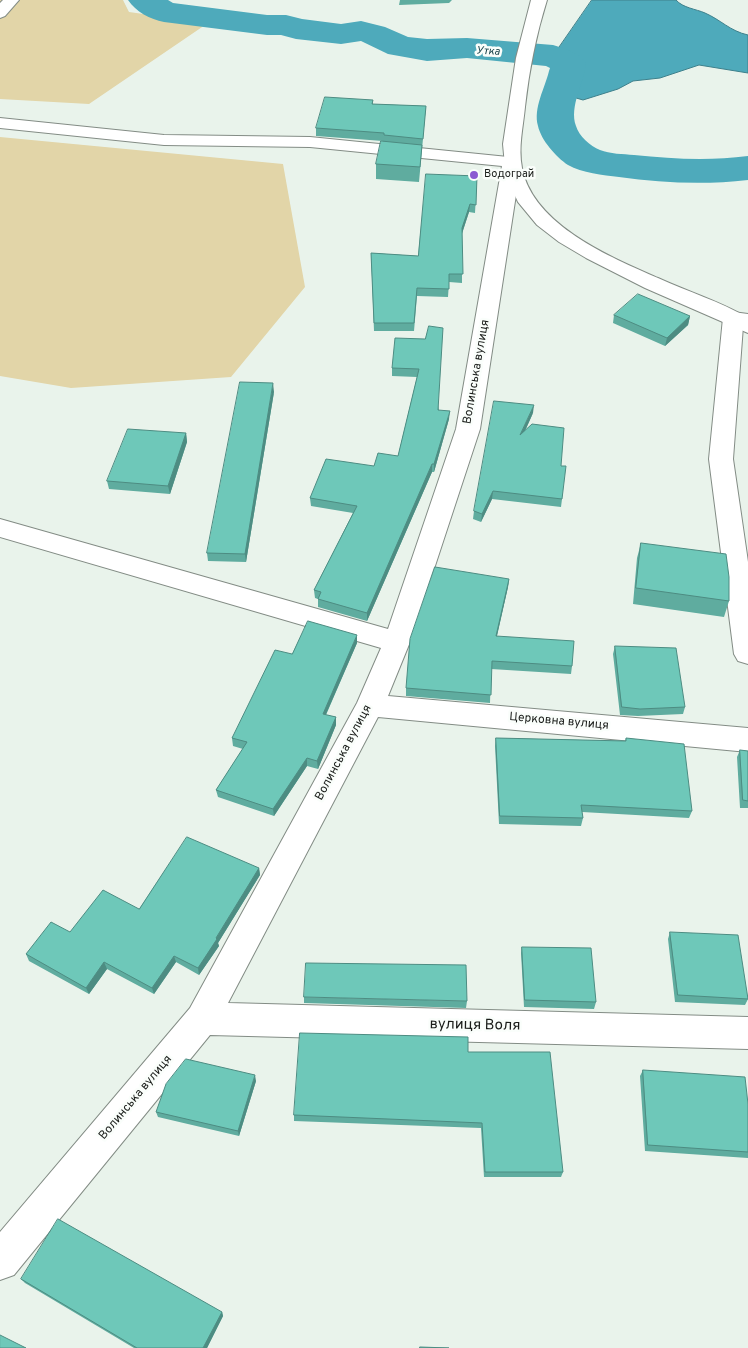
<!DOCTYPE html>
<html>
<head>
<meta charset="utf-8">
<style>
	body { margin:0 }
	canvas { display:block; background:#e9f3eb }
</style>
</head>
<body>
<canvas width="748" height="1348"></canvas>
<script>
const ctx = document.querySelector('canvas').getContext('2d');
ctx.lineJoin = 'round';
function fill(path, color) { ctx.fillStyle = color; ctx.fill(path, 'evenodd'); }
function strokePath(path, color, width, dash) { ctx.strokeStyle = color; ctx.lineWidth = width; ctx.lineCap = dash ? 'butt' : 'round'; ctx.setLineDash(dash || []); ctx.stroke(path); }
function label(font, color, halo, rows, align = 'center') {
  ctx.font = font + ' Overpass,sans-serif'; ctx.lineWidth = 5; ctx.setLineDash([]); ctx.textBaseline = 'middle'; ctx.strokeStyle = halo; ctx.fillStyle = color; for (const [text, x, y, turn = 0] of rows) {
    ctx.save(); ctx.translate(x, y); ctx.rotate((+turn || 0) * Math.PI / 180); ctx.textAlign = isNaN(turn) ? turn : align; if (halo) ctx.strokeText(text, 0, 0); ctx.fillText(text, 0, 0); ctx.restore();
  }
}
const green = new Path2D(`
	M0,0H123L129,12L208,23L89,104L0,99Z
	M0,137L283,164L305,287L231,377L71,388L0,376Z`);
const water = new Path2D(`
	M592,0H676C683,8 696,9 705,13C721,20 730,31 748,35V73L699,65L660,78L633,81L618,89L583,100L549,90L553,56Z`);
const river = new Path2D(`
	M128,0H168L173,3L267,15H286L302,19L341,24L361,21L385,27L408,37L427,39L467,38L553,45C566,49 578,52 586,63C584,84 569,106 576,126C579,136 590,146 600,150C610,154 623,154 634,155C672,159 710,161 748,156V180C705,185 662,183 619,177C603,175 582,173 568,165C556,157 541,140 538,126C533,108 545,88 549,71L550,68L546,66L467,58L427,61L388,54L361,41L341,44L296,39L281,35H267L164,22C150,19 136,12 128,0Z`);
const minor = new Path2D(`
	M3,0H19L5,16L0,18V3Z
	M0,118L164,135L310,137L518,158L521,162L480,429L410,642L388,696L748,728V752L378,717L228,1003L748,1017V1049L210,1035L14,1275L0,1280V1232L190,1008L357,703L381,648L0,537V519L388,629L456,429L502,166L310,147L164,145L0,128Z
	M733,312L748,314V326H743L733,459L748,562V664L738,661L734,654L709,459L723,318L726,314Z`);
const major = new Path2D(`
	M531,0H547C536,35 529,71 525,107C523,128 518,147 522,168C533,225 610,257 658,278C688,292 720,301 748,318V333L645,288L586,258L559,242L537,225L518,202L506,176L503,144L516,58Z`);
const wall = new Path2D(`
	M400,0H452L449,3L399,5Z
	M373,100V104L426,106L419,182L376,179V164L383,141L316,136V128Z
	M477,176L475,213L469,212L462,234V283L449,282L448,297L417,296L414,331H374L371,253L418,256Z
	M614,315L690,316L688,325L665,346L613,323Z
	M425,339L439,410L449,419L434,472H432L367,621L318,607V599L315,598L314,590L353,513L311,506L310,498L374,466L398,456L417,377L392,376V368Z
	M274,392L246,562L208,561L207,553Z
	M533,413L525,431L561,466L562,499L561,507L492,499L481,522L473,519L474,511Z
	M186,433L187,442L170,494L109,489L107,481Z
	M641,543L729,601L724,617L633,604L637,558Z
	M509,579L508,587L497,636L572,666L571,674L491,669L490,703L406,696V688Z
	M357,643L326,715L336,717V725L318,769L307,766L274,816L218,797L216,790L243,749L233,746L232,738L292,654Z
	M615,646L685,707L683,714L638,716L620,715L613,654Z
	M496,738L625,741L626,738L692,811L689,818L582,812L583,818L581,826L499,824L495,746Z
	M740,750L748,751V808H740L737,757Z
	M259,868L260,875L218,943L219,946L199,975L176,962L154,994L107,969L89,994L29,961L26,954L70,932Z
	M670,932L748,996V999L745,1005L675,1002L668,939Z
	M522,947L596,1002L594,1009L524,1007L521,953Z
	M304,997L467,1001L466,1008L304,1003Z
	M468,1052L563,1172L561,1177H484L481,1128L294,1121V1115Z
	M643,1070L748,1104V1158L645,1151L640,1076Z
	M256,1081L239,1136L158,1117L156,1112Z
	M21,1279L222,1312L223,1316L207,1348H134L25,1283Z`);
const shadedWall = new Path2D(`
	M470,204L469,212L461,236L462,228Z
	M690,316L688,325L665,346L667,338Z
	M273,383L274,392L246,562L245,554Z
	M534,405L533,413L519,444L520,435Z
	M450,411L449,419L434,472V464Z
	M186,433L187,442L170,494L168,486Z
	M432,464V472L367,621V613Z
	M493,491L492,499L481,522L482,514Z
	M509,579L508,587L495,644L496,636Z
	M357,635V643L323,721V714Z
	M336,717V725L318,769L317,761Z
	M307,758V766L274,816L273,809Z
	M259,868L260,875L218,943L219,946L199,975L198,968Z
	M174,956L176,962L154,994L152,988Z
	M104,962L107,969L89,994L86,988Z
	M255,1075L256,1081L239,1136L238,1131Z
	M222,1312L223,1316L207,1348H203Z`);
const building = new Path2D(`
	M325,97L373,100L372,104L426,106L423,139L384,135V133L316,128Z
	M381,141L422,145L420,167L376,164Z
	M426,174L477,176L476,205L470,204L462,228L463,274H449V289L417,288L414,323H374L371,253L418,256Z
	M638,294L690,316L667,338L614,315Z
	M429,326L443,328L438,410L450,411L434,464H432L367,613L318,599L321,592L314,590L357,506L310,498L326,459L374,466L378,453L398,456L419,369L392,368L395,338L425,339Z
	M240,382L273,383L245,554L207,553Z
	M494,401L534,405L520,435L532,424L564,428L561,466H566L562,499L493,491L482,514L474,511Z
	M128,429L186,433L168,486L107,481Z
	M641,543L726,554L729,577V601L636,588Z
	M435,567L509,579L496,636L574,641L572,666L492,661L491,695L406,688L410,639Z
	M308,621L357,635L323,714L336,717L317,761L307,758L273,809L216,790L247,742L232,738L275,650L292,654Z
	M615,646L676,648L685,707L640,709L622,707Z
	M496,738L626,741V738L684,744L692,811L581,805L583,818L500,816Z
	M740,750L748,751V801L743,800Z
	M187,837L259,868L216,938L217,939L198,968L174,956L152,988L104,962L86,988L26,954L51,922L70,932L103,890L139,909Z
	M670,932L738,935L748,999L678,995Z
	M522,947L591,948L596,1002L525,1000Z
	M306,963L466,965L467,1001L304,997Z
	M300,1033L468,1037V1052H550L563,1172H485L482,1123L294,1115Z
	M186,1059L255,1075L238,1131L156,1112L166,1084Z
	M643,1070L745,1077L748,1104V1152L648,1145Z
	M58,1219L222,1312L203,1348H137L21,1279Z
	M0,1335L26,1348H0Z
	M420,1347L449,1348H420Z`);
const markers = [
	[474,175,5,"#8b59d2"]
];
const farWaternames = [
	["Утка",488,52,3]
];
const farPoinames = [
	["Водограй",484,175]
];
const streetNames = [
	["Волинська вулиця",477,372,-80],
	["Церковна вулиця",559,722,5],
	["Волинська вулиця",344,753,-62],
	["Волинська вулиця",136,1098,-50]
];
const nearStreetnames = [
	["вулиця Воля",475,1026,1]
];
fill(green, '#e2d5a8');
fill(water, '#4eaabb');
strokePath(water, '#3e808b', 1);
fill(river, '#4eaabb');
strokePath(minor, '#838c85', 2);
strokePath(major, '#838c85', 2);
fill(minor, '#fff');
fill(major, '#fff');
fill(wall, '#5fac9f');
fill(shadedWall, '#4d8c82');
fill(building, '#6ec8b9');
strokePath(building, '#4d8c82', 1);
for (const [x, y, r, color] of markers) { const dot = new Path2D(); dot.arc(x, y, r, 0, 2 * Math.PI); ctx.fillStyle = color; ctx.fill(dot); strokePath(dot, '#fafefb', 2); }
label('italic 11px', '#133e46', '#fafefb', farWaternames);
label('11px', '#1a1d1a', '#fafefb', farPoinames, 'left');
label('12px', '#1a1d1a', '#fafefb', streetNames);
label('15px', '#1a1d1a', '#fafefb', nearStreetnames);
</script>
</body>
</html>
